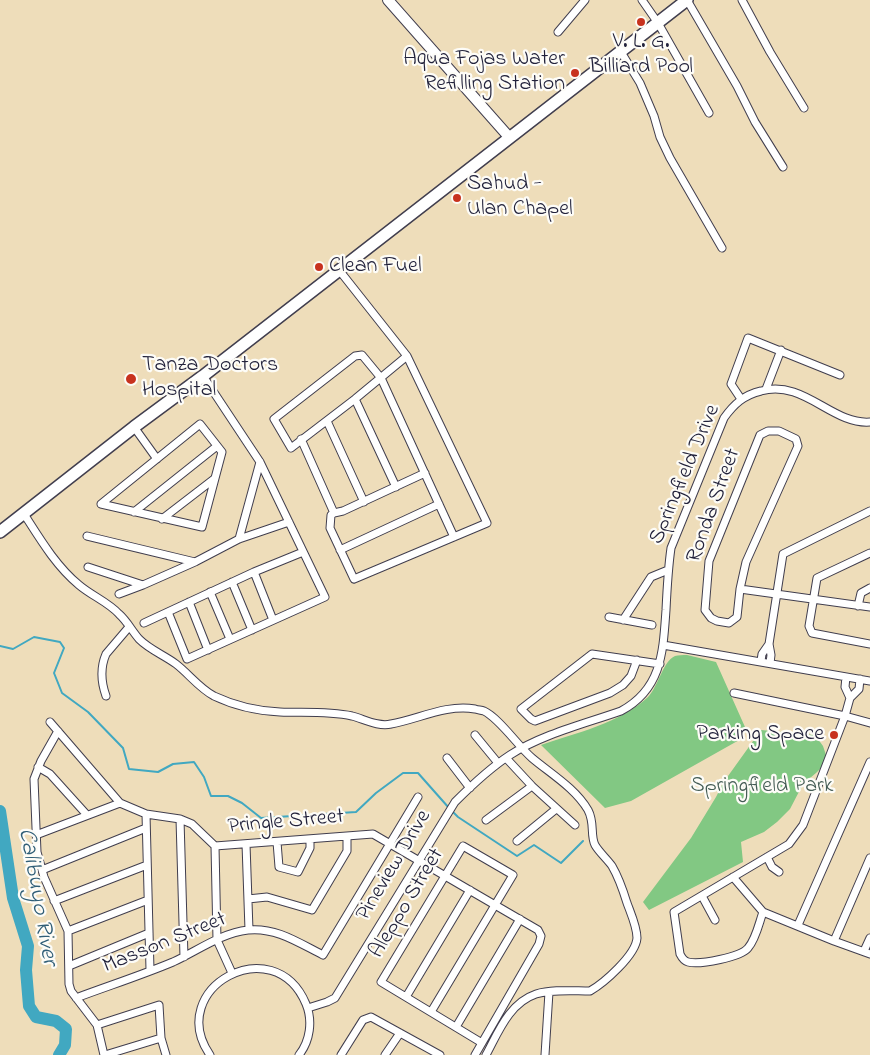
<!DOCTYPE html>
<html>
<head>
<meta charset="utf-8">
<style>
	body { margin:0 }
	canvas { display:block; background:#eeddba }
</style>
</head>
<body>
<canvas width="870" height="1055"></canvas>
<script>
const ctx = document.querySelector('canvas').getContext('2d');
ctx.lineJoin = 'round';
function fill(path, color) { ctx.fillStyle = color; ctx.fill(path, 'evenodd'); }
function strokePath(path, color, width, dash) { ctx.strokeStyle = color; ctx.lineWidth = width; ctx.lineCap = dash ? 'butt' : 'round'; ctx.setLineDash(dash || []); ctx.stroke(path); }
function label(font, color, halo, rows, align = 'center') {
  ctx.font = font + ' "Indie Flower",sans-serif'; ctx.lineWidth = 4.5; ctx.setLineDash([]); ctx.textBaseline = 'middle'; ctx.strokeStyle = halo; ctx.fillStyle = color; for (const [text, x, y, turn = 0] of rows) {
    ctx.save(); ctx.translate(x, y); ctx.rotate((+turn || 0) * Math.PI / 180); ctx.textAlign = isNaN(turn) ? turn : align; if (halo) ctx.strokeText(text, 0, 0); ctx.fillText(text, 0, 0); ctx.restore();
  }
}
const green = new Path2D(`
	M687,655L716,662L745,727L741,739L631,801L605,808L541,745C576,733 620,723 648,697C658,687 663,661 675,656C678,655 683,655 687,655Z
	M761,730L815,735L823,746L828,761L816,773L803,784L790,809L777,822L764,832L741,842L743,862L649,910L643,902L691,838L716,797L723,783Z`);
const stream = new Path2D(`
	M0,646L13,649L34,637L60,642L64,648L54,673L62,693L88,712L123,748L129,769L158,772L173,764L194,762L204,777L211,796H228L242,803L261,818L356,812L376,793L403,773H418L449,808
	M452,811L458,817L517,856L534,845L561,863L583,841`);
const river = new Path2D(`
	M0,811L13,898L28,946L26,970L29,1006L36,1017L56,1021L66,1029L65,1045L59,1055`);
const street = new Path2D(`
	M642,0L658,23L709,113
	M687,0L737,86L755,122L783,167
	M742,0L770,52L804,108
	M558,32L585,0
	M621,52L640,83L654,116L660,137L670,158L722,248
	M407,356L355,399L291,448L274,419L355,356L362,355L381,378L454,537
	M766,389L781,350
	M355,399L396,487
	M741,399L731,384L748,338L840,375
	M327,421L364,502
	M200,424L222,452L202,527L101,504Z
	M134,427L157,459
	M768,431H779L796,439L798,446L746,562L740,589L737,617L729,623L717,621L711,618L705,610L709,561L760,435Z
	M301,439L334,513L331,515L330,528L354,579L487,523L407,356L339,270
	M134,512L217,446
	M334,513L343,511L425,473
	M24,514C40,539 56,566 79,585C92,596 108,602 119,614C127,621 132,631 139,639C150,650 164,655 176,664C189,674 199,688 214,696C233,705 258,711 280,712C303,713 328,711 352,716C364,719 378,727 391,724C419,719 446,704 475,709C478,710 481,710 484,711C499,718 518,746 532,758C551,774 575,788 588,810C595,823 590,835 595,845C599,852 607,859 612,866C619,878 623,890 627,903C631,914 637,927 637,938C636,955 604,983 590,991C573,991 552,989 536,994C509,1003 498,1033 486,1055
	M162,519L214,479
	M87,536L195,562
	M239,539L260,462
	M340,550L439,504
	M870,553L817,578L809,626L812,633L870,644
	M88,567L143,585
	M254,572L273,620
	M232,582L252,630
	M740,589L870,607
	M210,592L230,639
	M119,594L143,585L195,562L239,539L289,522
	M189,602L208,650
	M858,606L861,593L870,588
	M168,612L187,659L325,597L260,462L203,376
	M609,617L652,625
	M623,620L651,577L668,570
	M144,623L254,572L303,552
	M663,645L870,681
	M637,660L631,676L623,685L610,693L535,721L531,719L521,709L592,654L660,664
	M761,661L762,654L769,644
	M770,663L771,655L769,644L783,554L870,511
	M846,677L845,687L850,698
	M734,693L845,716L870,723
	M106,696C101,682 100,668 106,654L129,627
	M50,722L120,803L146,814L180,819L192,824L215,846L373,834L538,930L541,936L539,944L475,1055
	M58,731L41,761L34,779L37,852L44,877L68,931L69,984L71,991L97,1025L104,1055
	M475,735L498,763
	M447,758L470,788
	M506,758L532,786L575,825
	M38,767L50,774L87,815
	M146,814L150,970
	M180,819L184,957
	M486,820L532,786
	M36,835L120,803
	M517,841L556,809
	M277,842L279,867L298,872L310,848V839
	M246,844L249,930
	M215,846L217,940L232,973
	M767,857L772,867L779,872
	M42,870L146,828
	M733,877L763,912L834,941L870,954
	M702,896L715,920
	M248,899L267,897L312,910L347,851V836
	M54,901L147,865
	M763,912C759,923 756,939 748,948C741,957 700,965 688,962C684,961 682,958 680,954L674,912L789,844L803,825L845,716L850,698L859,689L860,679
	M798,925L870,762
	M68,931L148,900
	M834,941L870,858
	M864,951L870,938
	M69,966L149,933
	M406,997L470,890
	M76,998C108,986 142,975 173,962C197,951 221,933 248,930C276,927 299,943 323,955L418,797
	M308,1008L327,1002L335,998L455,802C472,785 490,768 510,755C543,734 584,724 621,711C662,689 663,652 666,610C667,589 668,569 671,548L724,418C734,404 744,395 761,391C804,379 832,425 870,422
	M431,1012L513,875L463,846L381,982L482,1043
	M97,1025L159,1005L161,1038L166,1055
	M456,1027L520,919
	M105,1055L161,1038
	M210,1055C164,988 274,928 306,1004C313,1021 310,1041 299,1055
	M341,1055L363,1020L371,1017L440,1055
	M385,1055L400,1033
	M545,1055L549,992`);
const secondary = new Path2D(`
	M388,0L509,137`);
const primary = new Path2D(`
	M0,532L134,427L203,376L687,0`);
const markers = [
	[641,22,5,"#c8321e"],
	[575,73,5,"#c8321e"],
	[457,198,5,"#c8321e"],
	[319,267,5,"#c8321e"],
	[131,379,6,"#c8321e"],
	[834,735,5,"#c8321e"]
];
const poiNames = [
	["V. L. G.",641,43,"center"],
	["Billiard Pool",641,68,"center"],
	["Aqua Fojas Water",565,60,"right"],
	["Refilling Station",565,85,"right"],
	["Sahud -",467,185],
	["Ulan Chapel",467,210],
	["Clean Fuel",329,267],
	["Tanza Doctors",142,366],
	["Hospital",142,391],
	["Parking Space",824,735,"right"]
];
const streetNames = [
	["Springfield Drive",686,475,-67],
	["Ronda Street",715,506,-70],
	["Pringle Street",286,823,-5],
	["Pineview Drive",395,866,-59],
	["Aleppo Street",408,904,-59],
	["Masson Street",165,944,-22]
];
const parkNames = [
	["Springfield Park",762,787]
];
const waterNames = [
	["Calibuyo River",36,897,80]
];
fill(green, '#82c883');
strokePath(stream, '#41a8c1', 2);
strokePath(river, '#41a8c1', 12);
strokePath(street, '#413e4e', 9);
strokePath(secondary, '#413e4e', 12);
strokePath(primary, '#413e4e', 14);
strokePath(street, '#fff', 7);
strokePath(secondary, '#fff', 10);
strokePath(primary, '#fff', 11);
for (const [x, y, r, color] of markers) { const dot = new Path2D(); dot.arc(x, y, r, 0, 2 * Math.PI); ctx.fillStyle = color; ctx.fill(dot); strokePath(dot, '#fdfcf7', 2); }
label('22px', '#22223b', '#fdfcf7', poiNames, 'left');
label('22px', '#22223b', '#fdfcf7', streetNames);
label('22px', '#445c54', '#fdfcf7', parkNames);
label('italic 24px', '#305e77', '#fdfcf7', waterNames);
</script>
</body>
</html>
